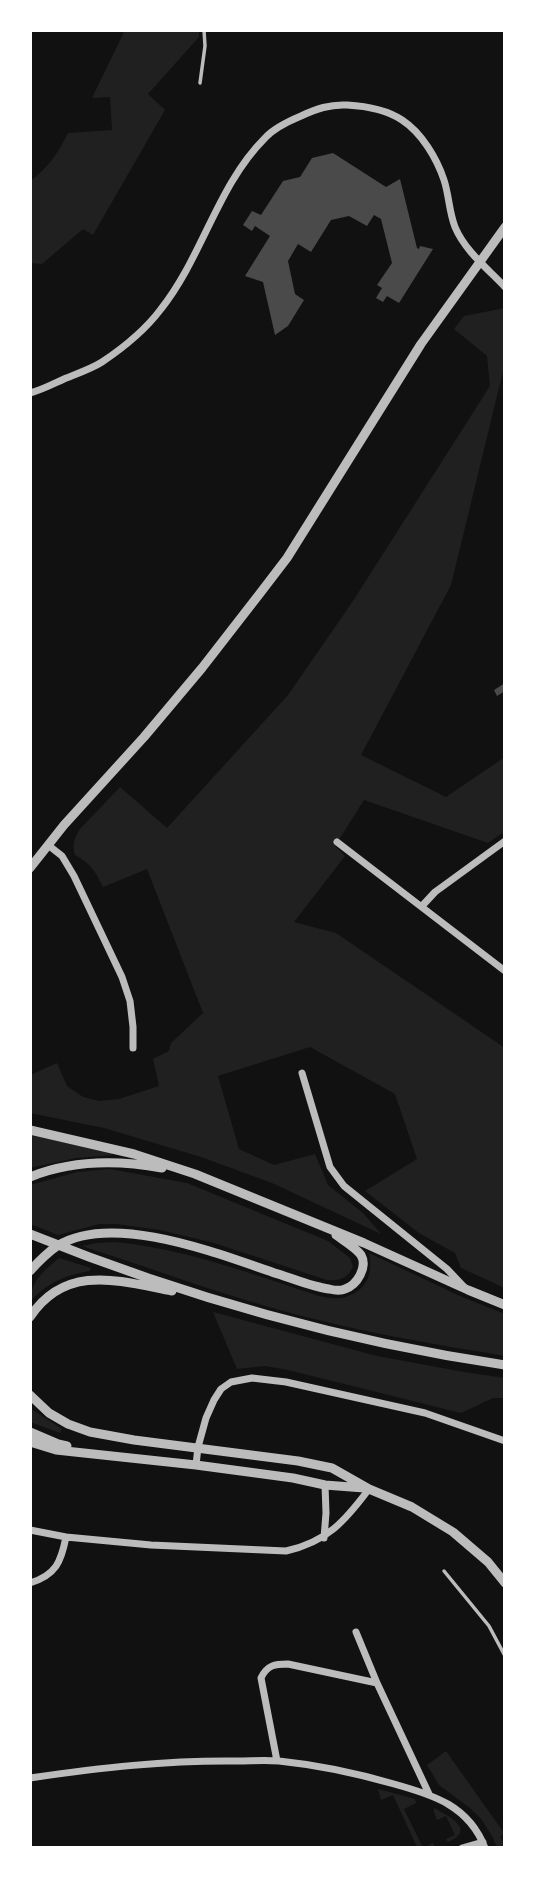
<!DOCTYPE html>
<html>
<head>
<meta charset="utf-8">
<style>
	body { margin:0 }
	#map { position:relative; width:535px; height:1878px; overflow:hidden; background:#111; font-family:"Titillium Web",sans-serif }
	canvas { display:block }
	.frame { position:absolute; inset:0; border:32px solid #fff; pointer-events:none }
</style>
</head>
<body>
<div id="map">
<canvas width="535" height="1878"></canvas>
<div class="frame"></div>
</div>
<script>
const ctx = document.querySelector('canvas').getContext('2d');
ctx.lineJoin = 'round';
function fill(path, color) { ctx.fillStyle = color; ctx.fill(path, 'evenodd'); }
function strokePath(path, color, width, dash) { ctx.strokeStyle = color; ctx.lineWidth = width; ctx.lineCap = dash ? 'butt' : 'round'; ctx.setLineDash(dash || []); ctx.stroke(path); }
const green = new Path2D(`
	M125,30H199V37L148,94L165,110L93,235L83,229L42,264L30,263V181C48,168 58,153 68,133L112,130L110,97L92,98Z
	M505,308V363L451,585L361,755L446,797L505,757V831L488,843L364,800L335,846L345,856L294,922L336,933L505,1048V1288L461,1268L455,1253L419,1233L365,1191L417,1159L395,1094L310,1047L218,1076L239,1149L274,1165L315,1154L328,1185L363,1213L381,1234L272,1183L201,1157L104,1128L30,1113V1075L57,1063L67,1086L83,1097L99,1101L119,1099L159,1086L153,1059L169,1051L171,1043L203,1013L147,869L103,887C96,872 90,863 75,855C72,845 74,838 80,829L120,787L167,828L288,695L353,601L490,386L487,356L454,329L464,316Z
	M30,1135L113,1153L112,1155L76,1158L30,1168Z
	M110,1169L187,1183L328,1241L350,1258L353,1267C346,1279 340,1281 327,1280L214,1243L160,1230L116,1224H99L58,1235L30,1224V1185L77,1172Z
	M115,1242C186,1249 252,1274 319,1296C328,1298 340,1300 348,1296C368,1289 373,1272 369,1253L462,1297L505,1314V1356C439,1345 372,1334 306,1317C230,1298 157,1270 82,1246L97,1243Z
	M59,1258L91,1268L90,1271C66,1275 46,1283 30,1302C30,1281 45,1270 59,1258Z
	M213,1312L377,1356L464,1372L505,1378V1398H493L461,1413L288,1370L265,1366L237,1369Z
	M30,1408L62,1429L60,1433L30,1422Z
	M446,1751L504,1833L500,1837L505,1845V1848H497L493,1838L482,1820L470,1808L439,1785L427,1765Z
	M378,1789L415,1799L416,1803L404,1809L423,1848L433,1843L435,1847L415,1848L417,1847L393,1795L381,1800Z
	M434,1808C449,1816 477,1830 448,1842L446,1839L455,1835L446,1816L437,1820L434,1812Z`);
const building = new Path2D(`
	M333,153L386,187L400,179L417,248L419,249L420,246L433,249L399,303L387,296L383,302L376,298L382,288L377,285L392,263L381,219L374,215L367,226L349,216L331,220L311,252L298,244L288,261L295,294L304,300L288,326L275,335L263,282L245,276L270,236L255,226L252,231L243,225L252,211L261,215L283,181L300,177L312,158Z
	M505,683V691L497,696L494,690Z`);
const service = new Path2D(`
	M200,83L205,46L204,30
	M30,153V166
	M444,1571L489,1626L505,1656`);
const minor = new Path2D(`
	M30,393C42,390 53,384 64,379C76,374 91,369 102,362C123,348 146,329 161,309C203,256 217,186 265,138C274,128 289,121 301,116C316,109 330,104 347,105C365,106 387,110 402,120C422,133 437,159 444,180C449,195 449,212 455,227C465,251 488,269 505,287
	M337,842L505,971
	M48,845L62,856L74,876L122,977L130,1001L133,1027V1048
	M422,906L435,892L505,841
	M302,1073L330,1167L344,1186L447,1269L464,1287
	M196,1465L198,1447L206,1418L214,1400L221,1389L231,1382L252,1378L286,1382L425,1413L505,1441
	M30,1530L66,1537L151,1545L286,1551C327,1542 345,1521 369,1489
	M324,1538L326,1513L325,1485
	M30,1583C56,1575 61,1562 66,1537
	M356,1632L377,1683
	M277,1761L261,1678C267,1665 275,1664 288,1664L377,1683L429,1794
	M30,1778C99,1768 167,1760 237,1761C251,1761 265,1760 279,1761C318,1765 356,1773 394,1784C434,1795 469,1806 485,1848
	M462,1848L483,1842`);
const tertiary = new Path2D(`
	M30,868L64,825L144,737L202,668L261,592L287,558L421,344L505,227
	M30,1130L134,1154L195,1174L364,1243L468,1290L505,1305
	M30,1177C72,1160 118,1160 162,1168
	M30,1234C183,1296 342,1341 505,1365
	M30,1271C38,1262 47,1253 57,1246C113,1211 221,1255 278,1274C294,1279 312,1287 329,1289C333,1290 341,1291 345,1289C357,1285 368,1267 361,1255C355,1247 344,1241 336,1235
	M30,1317C66,1263 120,1281 172,1291
	M30,1395L49,1413L68,1424L90,1432L134,1440L298,1461L332,1468L369,1489L412,1507L453,1532L488,1562L505,1583
	M30,1432L58,1444L67,1446
	M30,1442L56,1450L196,1465L293,1478L325,1485L364,1488`);
fill(green, '#202020');
fill(building, '#4a4a4a');
strokePath(service, '#bcbcbc', 3.5);
strokePath(minor, '#bcbcbc', 7);
strokePath(tertiary, '#bcbcbc', 9);
</script>
</body>
</html>
